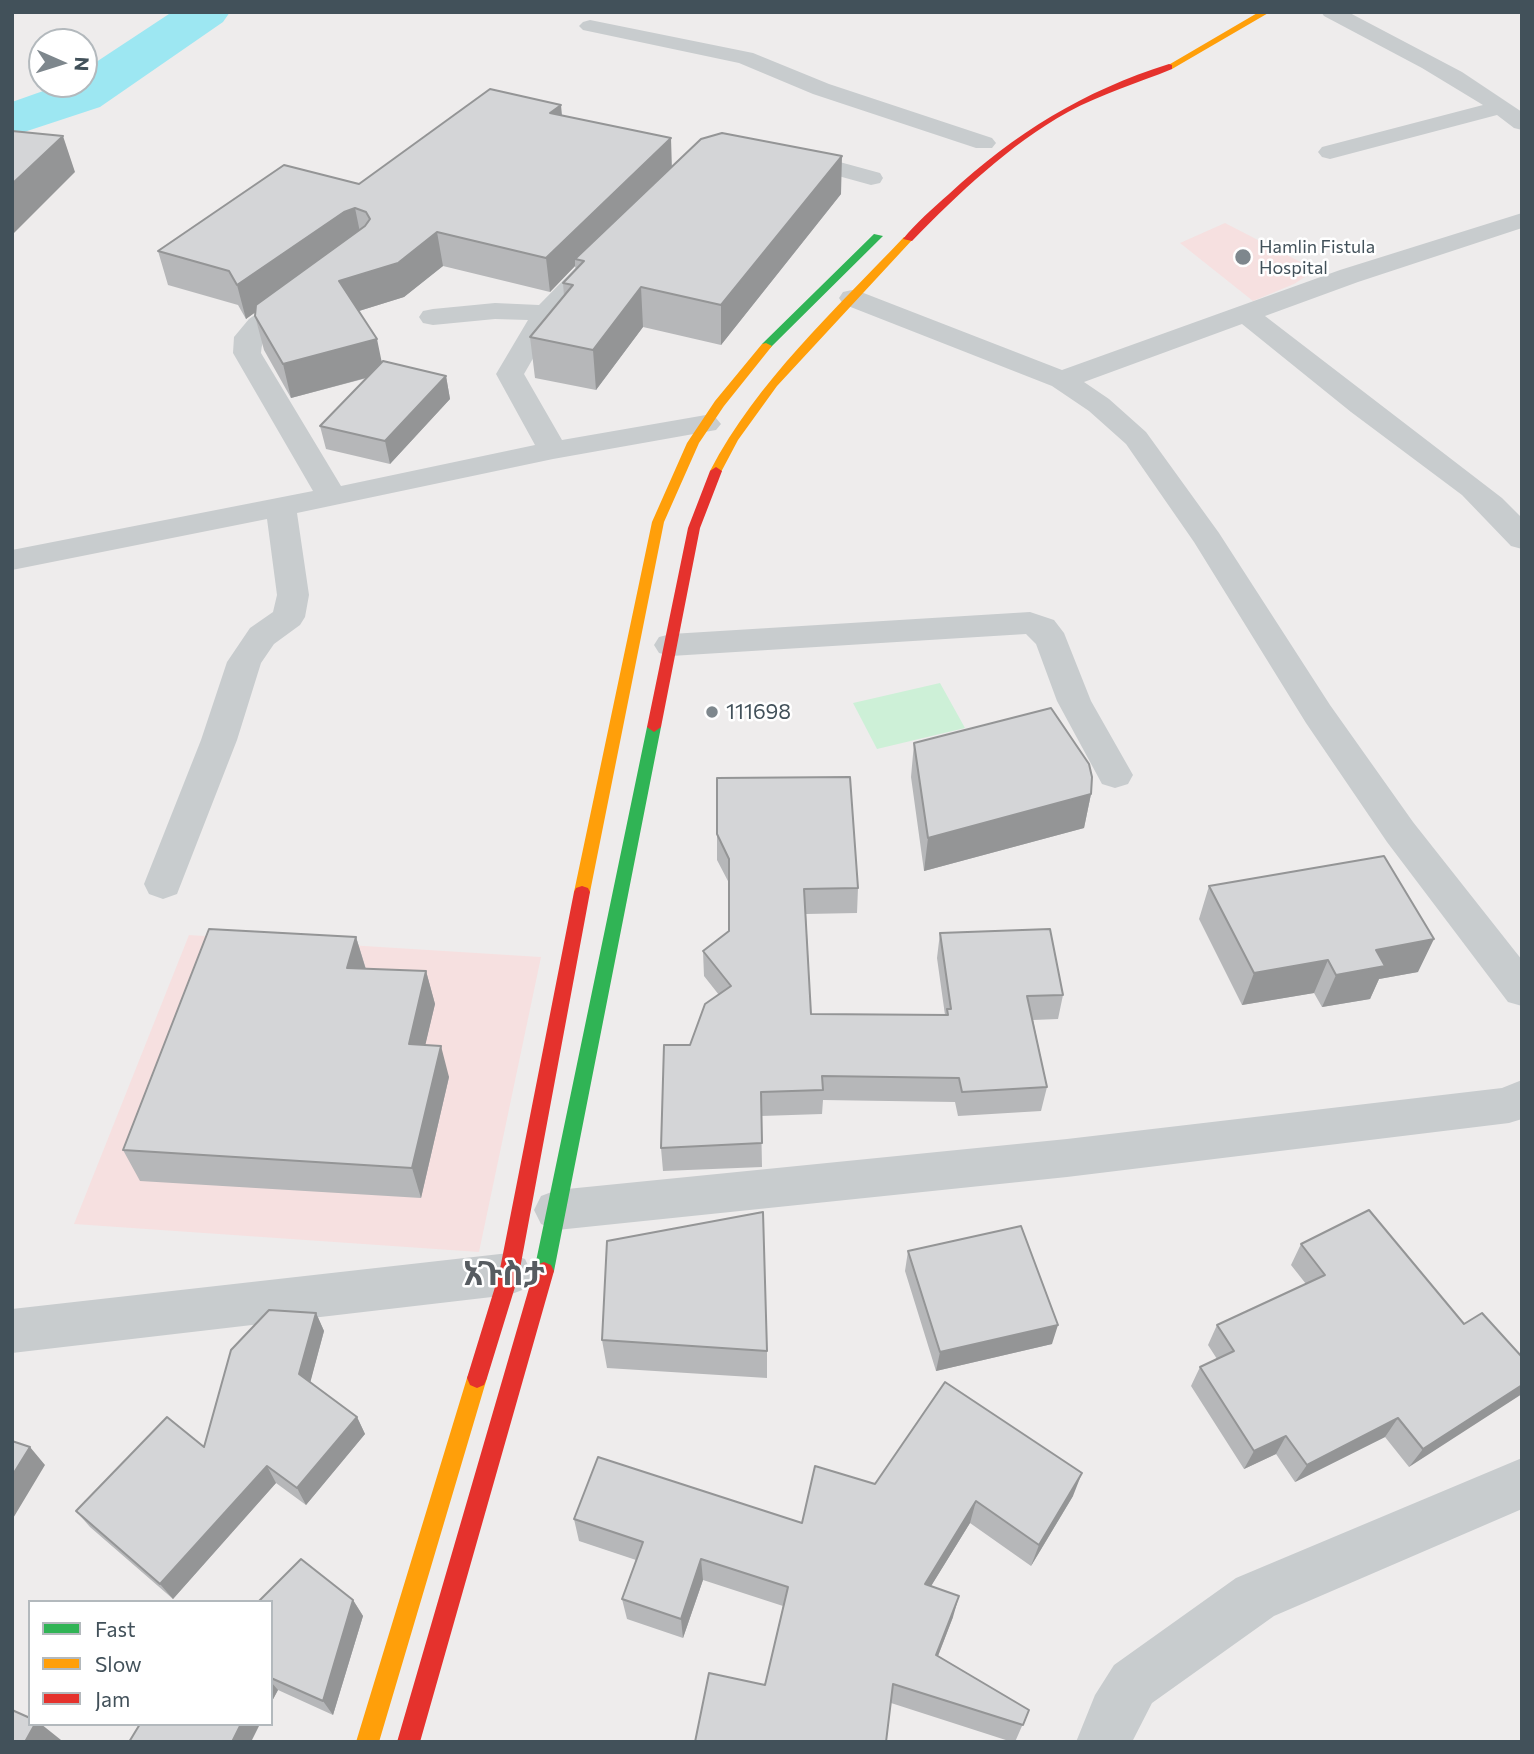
<!DOCTYPE html>
<html>
<head>
<meta charset="utf-8">
<style>
	body { margin:0 }
	#map { position:relative; width:1534px; height:1754px; overflow:hidden; background:#eeecec; font-family:Commissioner,sans-serif }
	canvas { display:block }
	.frame { position:absolute; inset:0; border:14px solid #42515a; pointer-events:none }
	.legend { position:absolute; left:28px; top:1600px; width:245px; height:126px; box-sizing:border-box; background:#fff; border:2px solid #b3b9bd; margin:0; padding:9px 12px; list-style:none; font-size:21px; color:#42515a }
	.legend li { display:flex; align-items:center; gap:14px; height:35px }
	.legend b { width:35px; border:2px solid #b3b9bd }
	.north { position:absolute; left:28px; top:28px; width:70px; height:70px; box-sizing:border-box; background:#fff; border:2px solid #b3b9bd; border-radius:50%; rotate:93deg; font-size:19px; font-weight:700; line-height:28px; text-align:center; color:#42515a }
	.north::after { content:''; display:block; margin:auto; width:24px; height:32px; background:#7e878d; clip-path:polygon(50% 0,100% 100%,50% 72%,0 100%) }
</style>
</head>
<body>
<div id="map">
<canvas width="1534" height="1754"></canvas>
<div class="frame"></div>
<ul class="legend">
<li><b style="height:9px;background:#30b455"></b>Fast</li>
<li><b style="height:9px;background:#ff9f0a"></b>Slow</li>
<li><b style="height:9px;background:#e5322d"></b>Jam</li>
</ul>
<div class="north">N</div>
</div>
<script>
const ctx = document.querySelector('canvas').getContext('2d');
ctx.lineJoin = 'round';
function fill(path, color) { ctx.fillStyle = color; ctx.fill(path, 'evenodd'); }
function strokePath(path, color, width, dash) { ctx.strokeStyle = color; ctx.lineWidth = width; ctx.lineCap = dash ? 'butt' : 'round'; ctx.setLineDash(dash || []); ctx.stroke(path); }
function label(font, color, halo, rows, align = 'center') {
  ctx.font = font + ' Commissioner,"Noto Sans Ethiopic",sans-serif'; ctx.lineWidth = 5; ctx.setLineDash([]); ctx.textBaseline = 'middle'; ctx.strokeStyle = halo; ctx.fillStyle = color; for (const [text, x, y, turn = 0] of rows) {
    ctx.save(); ctx.translate(x, y); ctx.rotate((+turn || 0) * Math.PI / 180); ctx.textAlign = isNaN(turn) ? turn : align; if (halo) ctx.strokeText(text, 0, 0); ctx.fillText(text, 0, 0); ctx.restore();
  }
}
const medical = new Path2D(`
	M1225,223L1316,270L1294,284L1253,301L1180,243Z
	M189,935L541,957L479,1252L74,1224Z`);
const green = new Path2D(`
	M940,683L965,728L877,749L853,703Z`);
const river = new Path2D(`
	M172,12H230L223,22L100,107L12,136V102L63,84H84V70Z`);
const street = new Path2D(`
	M1321,12H1348L1462,72L1522,112V130L1514,128L1497,115L1330,159L1322,157L1318,152L1322,147L1483,105L1422,68L1324,16Z
	M590,20L753,53L829,84L992,138L996,143L992,148H976L813,94L739,63L583,30L579,26L583,22Z
	M792,149L880,173L883,178L880,183L871,185L784,161L780,156L784,151Z
	M1522,213V228L1358,282L1265,316L1502,498L1522,518V549L1511,546L1462,495L1351,412L1242,324L1084,382L1109,399L1146,432L1219,533L1330,705L1413,822L1522,960V1006L1508,1002L1387,842L1306,723L1194,542L1126,444L1089,411L1052,386L843,304L839,298L843,292L852,290L861,292L1062,370L1340,270Z
	M601,248L610,251L614,256L557,317L524,374L562,440L706,415L716,418L721,424L716,430L553,459L297,513L309,595L305,617L300,625L274,644L261,663L237,740L177,894L163,899L149,894L144,884L201,740L227,662L250,628L273,612L277,595L267,519L12,570V550L313,491L233,353L234,337L249,319L291,290L300,288L309,290L313,296C297,320 263,320 261,353L341,486L535,445L496,374L528,320L495,319L433,325L423,323L419,317L423,311L433,309L495,303L539,305L592,251Z
	M1030,612L1054,620L1064,633L1091,701L1133,775L1128,784L1115,788L1102,784L1057,701L1036,644L1026,634L671,656L659,653L654,645L659,637L671,634Z
	M1522,1080V1119L1509,1123L1067,1177L557,1230L541,1224L534,1210L541,1196L557,1190L1067,1139L1502,1088Z
	M509,1253L525,1259L532,1274L525,1289L509,1295L12,1353V1309Z
	M1522,1458V1509L1274,1616L1152,1703L1132,1742H1076L1095,1695L1114,1665L1236,1578Z`);
const fast = new Path2D(`
	M874,234L883,236L770,348H762V344Z
	M654,722L661,727L554,1271L551,1277L544,1280L537,1277L534,1271L647,727Z`);
const slow = new Path2D(`
	M1259,12H1270L1172,69L1165,67Z
	M904,237L913,239L777,386L738,440L720,474H712L710,471C757,381 835,310 904,237Z
	M766,343L772,346L724,406L699,443L664,522L590,892L588,896H576L574,892L652,522L687,443L715,401L762,344Z
	M477,1368L484,1371L487,1378L379,1742H356L467,1378L470,1371Z`);
const jam = new Path2D(`
	M1169,64L1172,65V69C1138,83 1101,94 1068,112C1009,145 959,193 912,241L903,239C916,223 933,208 949,194C1015,133 1083,91 1169,64Z
	M716,467L722,471L700,528L661,727L654,732L647,727L688,528L710,471Z
	M582,886L588,888L590,892L519,1274L487,1378L484,1385L477,1388L470,1385L467,1378L499,1274L574,892L576,888Z
	M544,1262L551,1265L554,1271L420,1742H397L534,1271L537,1265Z`);
const wall = new Path2D(`
	M562,115L672,166L841,194L721,345L643,327L596,390L535,378L530,337L564,296L563,283L576,270L575,266L550,292L443,266L404,297L359,311L382,362L446,376L450,399L390,464L326,449L320,426L367,378L291,398L264,350L255,316V312L246,319L238,305L168,285L158,251Z
	M914,743L1091,794L1084,828L924,871L911,777Z
	M717,834L858,888L857,913L806,914L811,1014L945,1015L937,958L940,933L1063,995L1058,1019L1033,1020L1047,1087L1041,1111L958,1116L955,1102L823,1100L822,1114L761,1116L762,1167L663,1171L661,1148L690,1045L719,995L704,976L703,951L729,931V883L717,860Z
	M1209,886L1418,972L1379,979L1370,999L1322,1007L1314,993L1242,1005L1199,919Z
	M356,937L366,969L426,971L435,1004L425,1045L449,1077L421,1198L140,1181L123,1150Z
	M1301,1244L1464,1324L1522,1357L1409,1467L1385,1437L1295,1482L1276,1454L1244,1469L1191,1386L1200,1367L1217,1359L1208,1345L1217,1325L1306,1284L1291,1265Z
	M908,1251L1052,1344L936,1371L905,1271Z
	M316,1313L324,1331L310,1382L357,1417L365,1434L306,1505L276,1483L173,1599L90,1527L76,1511L204,1447Z
	M602,1340L767,1351V1378L607,1368Z
	M875,1484L1073,1496L1031,1566L970,1523L931,1586L953,1617L938,1656L1029,1710L1015,1742H1012L891,1703L765,1685L783,1606L703,1580L683,1638L627,1619L622,1599L636,1560L579,1541L574,1519L802,1523Z
	M353,1600L363,1616L333,1715L278,1690L271,1703V1602Z`);
const shadedWall = new Path2D(`
	M561,105L564,137L550,113Z
	M63,136L75,172L12,235V184Z
	M671,138L672,171L575,259V266L550,292L546,258Z
	M842,156L841,194L721,345V305Z
	M355,208L362,242L350,245L246,319L237,285L344,212Z
	M437,232L443,266L404,297L346,315L339,281Z
	M641,287L643,327L596,390L593,350Z
	M377,339L384,373L291,398L283,364Z
	M446,376L450,399L390,464L385,441Z
	M1091,794L1084,828L924,871L928,838Z
	M356,937L366,970L347,968Z
	M1434,939L1418,972L1379,979L1370,999L1322,1007L1336,975L1376,950Z
	M1328,960L1314,993L1242,1005L1254,973Z
	M426,971L435,1004L418,1076L409,1044Z
	M441,1046L449,1077L421,1198L412,1168Z
	M316,1313L324,1331L308,1391L299,1374Z
	M1058,1325L1052,1344L936,1371L940,1352Z
	M1522,1385V1394L1409,1467L1423,1449Z
	M357,1417L365,1434L306,1505L297,1488Z
	M1398,1418L1385,1437L1295,1482L1307,1465Z
	M1286,1436L1276,1454L1244,1469L1254,1451Z
	M30,1447L45,1465L12,1520V1476Z
	M267,1466L276,1483L173,1599L160,1584Z
	M1082,1473L1073,1496L1031,1566L1039,1545Z
	M976,1501L970,1523L920,1604L925,1584Z
	M701,1559L703,1580L683,1638L681,1619Z
	M959,1596L953,1617L931,1674L936,1655Z
	M353,1600L363,1616L333,1715L323,1701Z
	M271,1682L278,1690L271,1703Z
	M35,1724H41L61,1740V1742H25Z
	M241,1724H260L251,1742H232Z`);
const building = new Path2D(`
	M490,89L561,105L550,113L671,138L546,258L437,232L398,263L339,281L377,339L283,364L255,316L256,305L365,226L370,219L366,212L355,208L344,212L237,285L229,271L158,251L284,165L359,184Z
	M12,131L63,136L12,184Z
	M722,133L842,156L721,305L641,287L593,350L530,337L573,285L563,283L584,261L575,259L701,139Z
	M383,361L446,376L385,441L320,426Z
	M1051,708L1089,764L1092,777L1091,794L928,838L914,743Z
	M850,777L858,888L804,889L811,1014L948,1015L947,1009H951L940,933L1050,929L1063,995L1027,996L1047,1087L962,1092L959,1078L822,1076L823,1090L761,1092L762,1143L661,1148L664,1045H690L705,1004L731,986L703,951L729,931V859L717,834V778Z
	M1384,856L1434,939L1376,950L1385,966L1336,975L1328,960L1254,973L1209,886Z
	M209,929L356,937L347,968L426,971L409,1044L441,1046L412,1168L123,1150Z
	M1369,1210L1464,1324L1482,1313L1522,1357V1385L1423,1449L1398,1418L1307,1465L1286,1436L1254,1451L1200,1367L1234,1351L1217,1325L1325,1275L1301,1244Z
	M763,1212L767,1351L602,1340L607,1241Z
	M1021,1226L1058,1325L940,1352L908,1251Z
	M269,1310L316,1313L299,1374L357,1417L297,1488L267,1466L160,1584L76,1511L167,1417L204,1447L231,1350Z
	M945,1382L1082,1473L1039,1545L976,1501L925,1584L959,1596L936,1655L1029,1710L1023,1725L893,1684L886,1742H695L709,1673L765,1685L788,1587L701,1559L681,1619L622,1599L643,1542L574,1519L598,1457L802,1523L815,1466L875,1484Z
	M12,1441L30,1447L12,1476Z
	M301,1559L353,1600L323,1701L271,1678V1602H258Z
	M12,1710L30,1718V1724H35L25,1742H12Z
	M140,1724H241L232,1742H129Z`);
const markers = [
	[1243,257,9,"#7e878d"],
	[712,712,7,"#7e878d"]
];
const farPoinames = [
	["Hamlin Fistula",1259,247],
	["Hospital",1259,268]
];
const poiNames = [
	["111698",726,712]
];
const nearDistrictnames = [
	["አጉስታ",504,1274]
];
fill(medical, '#f6e0e0');
fill(green, '#cdf0d7');
fill(river, '#9de7f2');
fill(street, '#c8ccce');
fill(fast, '#30b455');
fill(slow, '#ff9f0a');
fill(jam, '#e5322d');
fill(wall, '#b6b7b9');
fill(shadedWall, '#949596');
fill(building, '#d4d5d7');
strokePath(building, '#949596', 2);
for (const [x, y, r, color] of markers) { const dot = new Path2D(); dot.arc(x, y, r, 0, 2 * Math.PI); ctx.fillStyle = color; ctx.fill(dot); strokePath(dot, '#fff', 2.5); }
label('18px', '#42515a', '#fff', farPoinames, 'left');
label('21px', '#42515a', '#fff', poiNames, 'left');
label('bold 33px', '#575c61', '#fff', nearDistrictnames);
</script>
</body>
</html>
